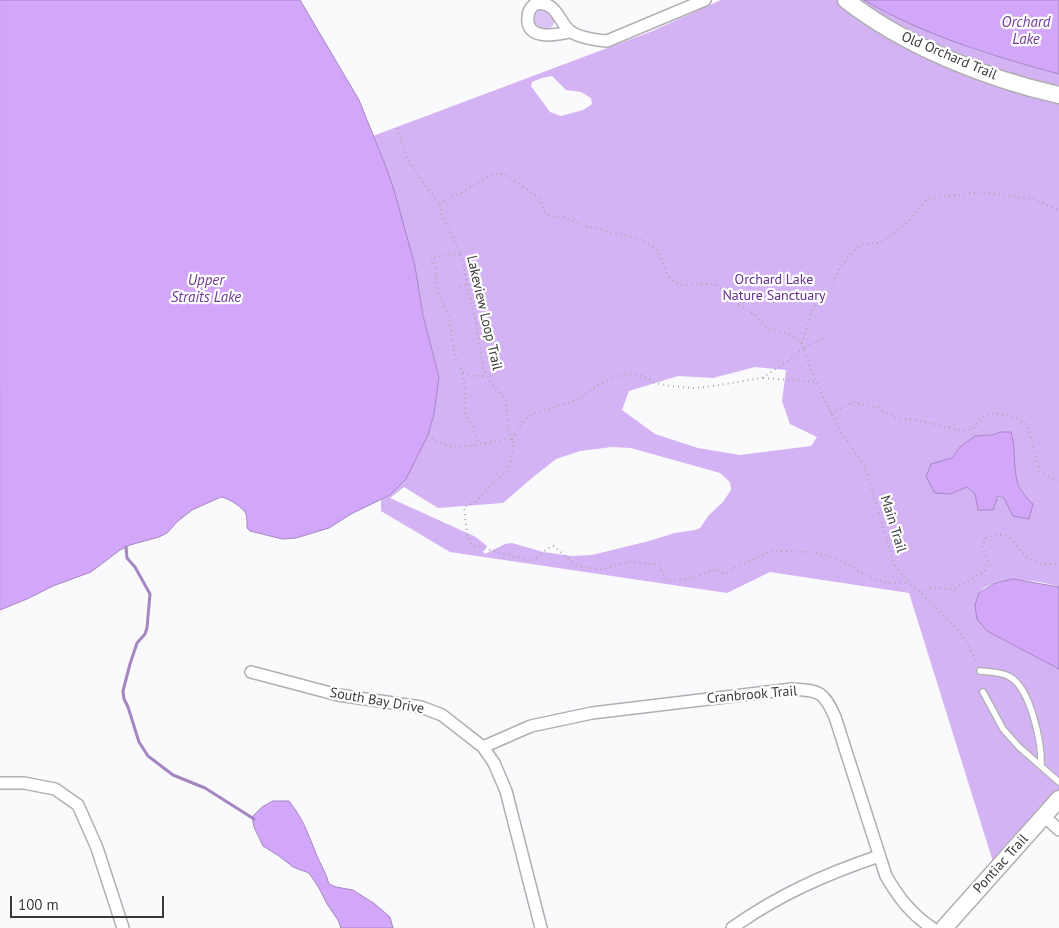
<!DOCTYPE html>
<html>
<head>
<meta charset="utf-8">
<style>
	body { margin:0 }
	#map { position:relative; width:1059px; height:928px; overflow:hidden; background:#faf9fc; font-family:"PT Sans",sans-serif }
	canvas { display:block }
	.scale { position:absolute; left:10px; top:896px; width:154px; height:22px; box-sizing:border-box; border:2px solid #3a3a3b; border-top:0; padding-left:6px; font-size:15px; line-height:18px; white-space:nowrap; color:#3a3a3b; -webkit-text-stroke:4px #fff; paint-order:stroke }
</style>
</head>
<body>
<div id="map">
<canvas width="1059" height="928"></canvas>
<div class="scale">100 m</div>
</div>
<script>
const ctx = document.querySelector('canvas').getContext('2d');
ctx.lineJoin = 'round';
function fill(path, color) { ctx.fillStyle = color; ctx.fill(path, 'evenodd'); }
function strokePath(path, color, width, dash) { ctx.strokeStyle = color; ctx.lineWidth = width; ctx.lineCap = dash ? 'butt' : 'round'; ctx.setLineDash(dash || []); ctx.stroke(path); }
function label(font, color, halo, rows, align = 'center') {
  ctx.font = font + ' "PT Sans",sans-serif'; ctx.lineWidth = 4.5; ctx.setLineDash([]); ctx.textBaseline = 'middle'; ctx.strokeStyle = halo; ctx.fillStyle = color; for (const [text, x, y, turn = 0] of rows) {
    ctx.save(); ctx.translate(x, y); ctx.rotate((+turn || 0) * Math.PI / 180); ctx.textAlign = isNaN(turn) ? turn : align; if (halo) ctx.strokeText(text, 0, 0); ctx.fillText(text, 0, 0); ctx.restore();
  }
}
const green = new Path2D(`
	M533 19a11 11 0 1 1 22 0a11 11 0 1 1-22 0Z`);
const forest = new Path2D(`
	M721,0H864L889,13L976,50L1059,74V587C1040,580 991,574 979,594C977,597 976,602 975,605L987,631L1059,669V794L994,865L909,593L770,572L727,593L450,552L381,511V500L390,495L417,458L431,425L439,377L423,314L415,266L384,162L373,136L650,32ZM552,76L566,90L581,92L591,98L592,104L583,110L561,116L550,112L531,86L532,82L542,78ZM755,367L786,370L782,401L790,424L817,437L811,446L740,455L698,448L655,434L622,410L629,391L678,376L713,378ZM1001,432L1014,446V463L1016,478L1024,496L1029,519L1014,516L1004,498L975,494L967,487L950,494L952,458L960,447L975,436L992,435ZM612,447L631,448L720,473L730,482L731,490L723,502L709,515L700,528L695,530L675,533L649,541L592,555L572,556L543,552L512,543L505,544L485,554L483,552L487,546L476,537L390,498L404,487L438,508L503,503L532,478L556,459L580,451Z`);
const water = new Path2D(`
	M0,0H300L359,100L384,162L394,190L415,266L423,315L439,377L434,414L428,435L406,479L390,495L351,514L329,528L296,538L282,539L250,531L247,528C247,523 247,518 246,514C243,507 228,498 221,497L192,510L178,521L167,533L159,537L130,545L120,550L91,572L53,586L27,599L0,610Z
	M864,0H1059V74C993,56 923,35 864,0Z
	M1001,432H1011C1019,461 1007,482 1033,504L1029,519L1013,516L1004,498L998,496L993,510H978L975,494L967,487L950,494L935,493L926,477L931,464L952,458L960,447L975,436L992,435Z
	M1013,579L1059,587V669L987,631L977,619L975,605L979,593L993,584Z
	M273,801H289C303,819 307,831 315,851C319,862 326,872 329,884L336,887L353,890L375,904L390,917L393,928H341L338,920L327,904L319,888L309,873L293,867L279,856L263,846L254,827L252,817L262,807Z`);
const stream = new Path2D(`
	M126,547L127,558L135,567L150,594L147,628L145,634L137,643L130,664L123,691L124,699L128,707L139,742L148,756L173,775L205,788L254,819`);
const path = new Path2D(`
	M397,128C406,160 418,179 440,204
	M460,253L431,258L435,267L437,290L449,317L455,357L462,371L465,386V412L480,444
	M459,287L466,285
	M811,314L820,318
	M823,338L803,348L816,382L841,433L864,464L895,566L909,583L921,593L953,625L966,641L977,663
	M802,343L789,334L766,327L754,314L729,299L721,289L715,284L682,285L674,282L668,275L657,250L643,240L586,226L563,217L551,216L547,214L544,211L539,198L527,189L504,174H496L487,177L461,193L450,197L440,204L442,215L460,253L464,266L467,285L476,323L483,367L491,383L506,400L508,429L512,439L524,421L534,413L577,400L598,385L613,377L630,374L643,376L655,383L671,386L694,388L713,386L762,378L789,360L803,348L802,343L811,314L816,302L831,290L838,271L852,252L862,244L879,243L888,238L907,223L927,199L982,192L1033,199L1059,210
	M463,372L474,376H487
	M763,378L816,382
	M831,413L853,402L878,408L896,418L916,420L960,430H971L987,414L994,413L1017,418L1027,425L1040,471L1043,474L1059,481
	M424,432C432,438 440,444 449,446C467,449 493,440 512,439L514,445L508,471L496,480L475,502L464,507L467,534L472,545L530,561C540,558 544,548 554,546L577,566L589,568L602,569L629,562L656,564L659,565L666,580C683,581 700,576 715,569L724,574L728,573L736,567L771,551L814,552L839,560L874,579L888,583H909
	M921,593L928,589L936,588L954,589L985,571L988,561L982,546L986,538C1011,528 1013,545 1028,558C1037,564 1049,565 1059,564`);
const lane = new Path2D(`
	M980,671C989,672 1003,672 1010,677C1031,689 1042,744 1041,766
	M983,692L1003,729L1019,747L1059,782`);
const street = new Path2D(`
	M570,32C557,35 525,41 528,17C528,12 531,7 535,4C557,0 559,23 570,31C579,38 596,40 607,41L705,0
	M251,672L338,695L421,707L442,715L483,747L494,763L506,791L541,928
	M483,747L531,726L592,713L792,689C819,691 823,690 835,717L886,876C899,898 910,913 932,928
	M0,783H24L55,789L78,805L97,848L123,928
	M1044,816L1059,830
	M732,928C778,895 826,874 879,856`);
const secondary = new Path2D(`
	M846,0C905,46 987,79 1059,95
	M944,928L1059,799`);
const streetNames = [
	["Old Orchard Trail",949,56,23],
	["Lakeview Loop Trail",484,313,77],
	["Main Trail",893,524,73],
	["Cranbrook Trail",752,695,-5],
	["South Bay Drive",377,701,10],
	["Pontiac Trail",1001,864,-48]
];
const parkNames = [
	["Orchard Lake",774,280],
	["Nature Sanctuary",774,296]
];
const waterNames = [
	["Orchard",1026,23],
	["Lake",1026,40],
	["Upper",206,281],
	["Straits Lake",206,298]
];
fill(green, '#ddc4f6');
fill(forest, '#d4b3f5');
fill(water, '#d2a7fa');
strokePath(water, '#a486c1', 1);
strokePath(stream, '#a486c1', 3);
strokePath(lane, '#b1afb3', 8);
strokePath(street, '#b1afb3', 14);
strokePath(secondary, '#b1afb3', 19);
strokePath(path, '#a9a9ab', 2, [1, 4]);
strokePath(lane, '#fff', 5.5);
strokePath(street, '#fff', 11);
strokePath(secondary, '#fff', 16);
label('14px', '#3a3a3b', '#fff', streetNames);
label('14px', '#632d8b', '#fff', parkNames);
label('italic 15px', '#6d3896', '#fff', waterNames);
</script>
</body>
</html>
